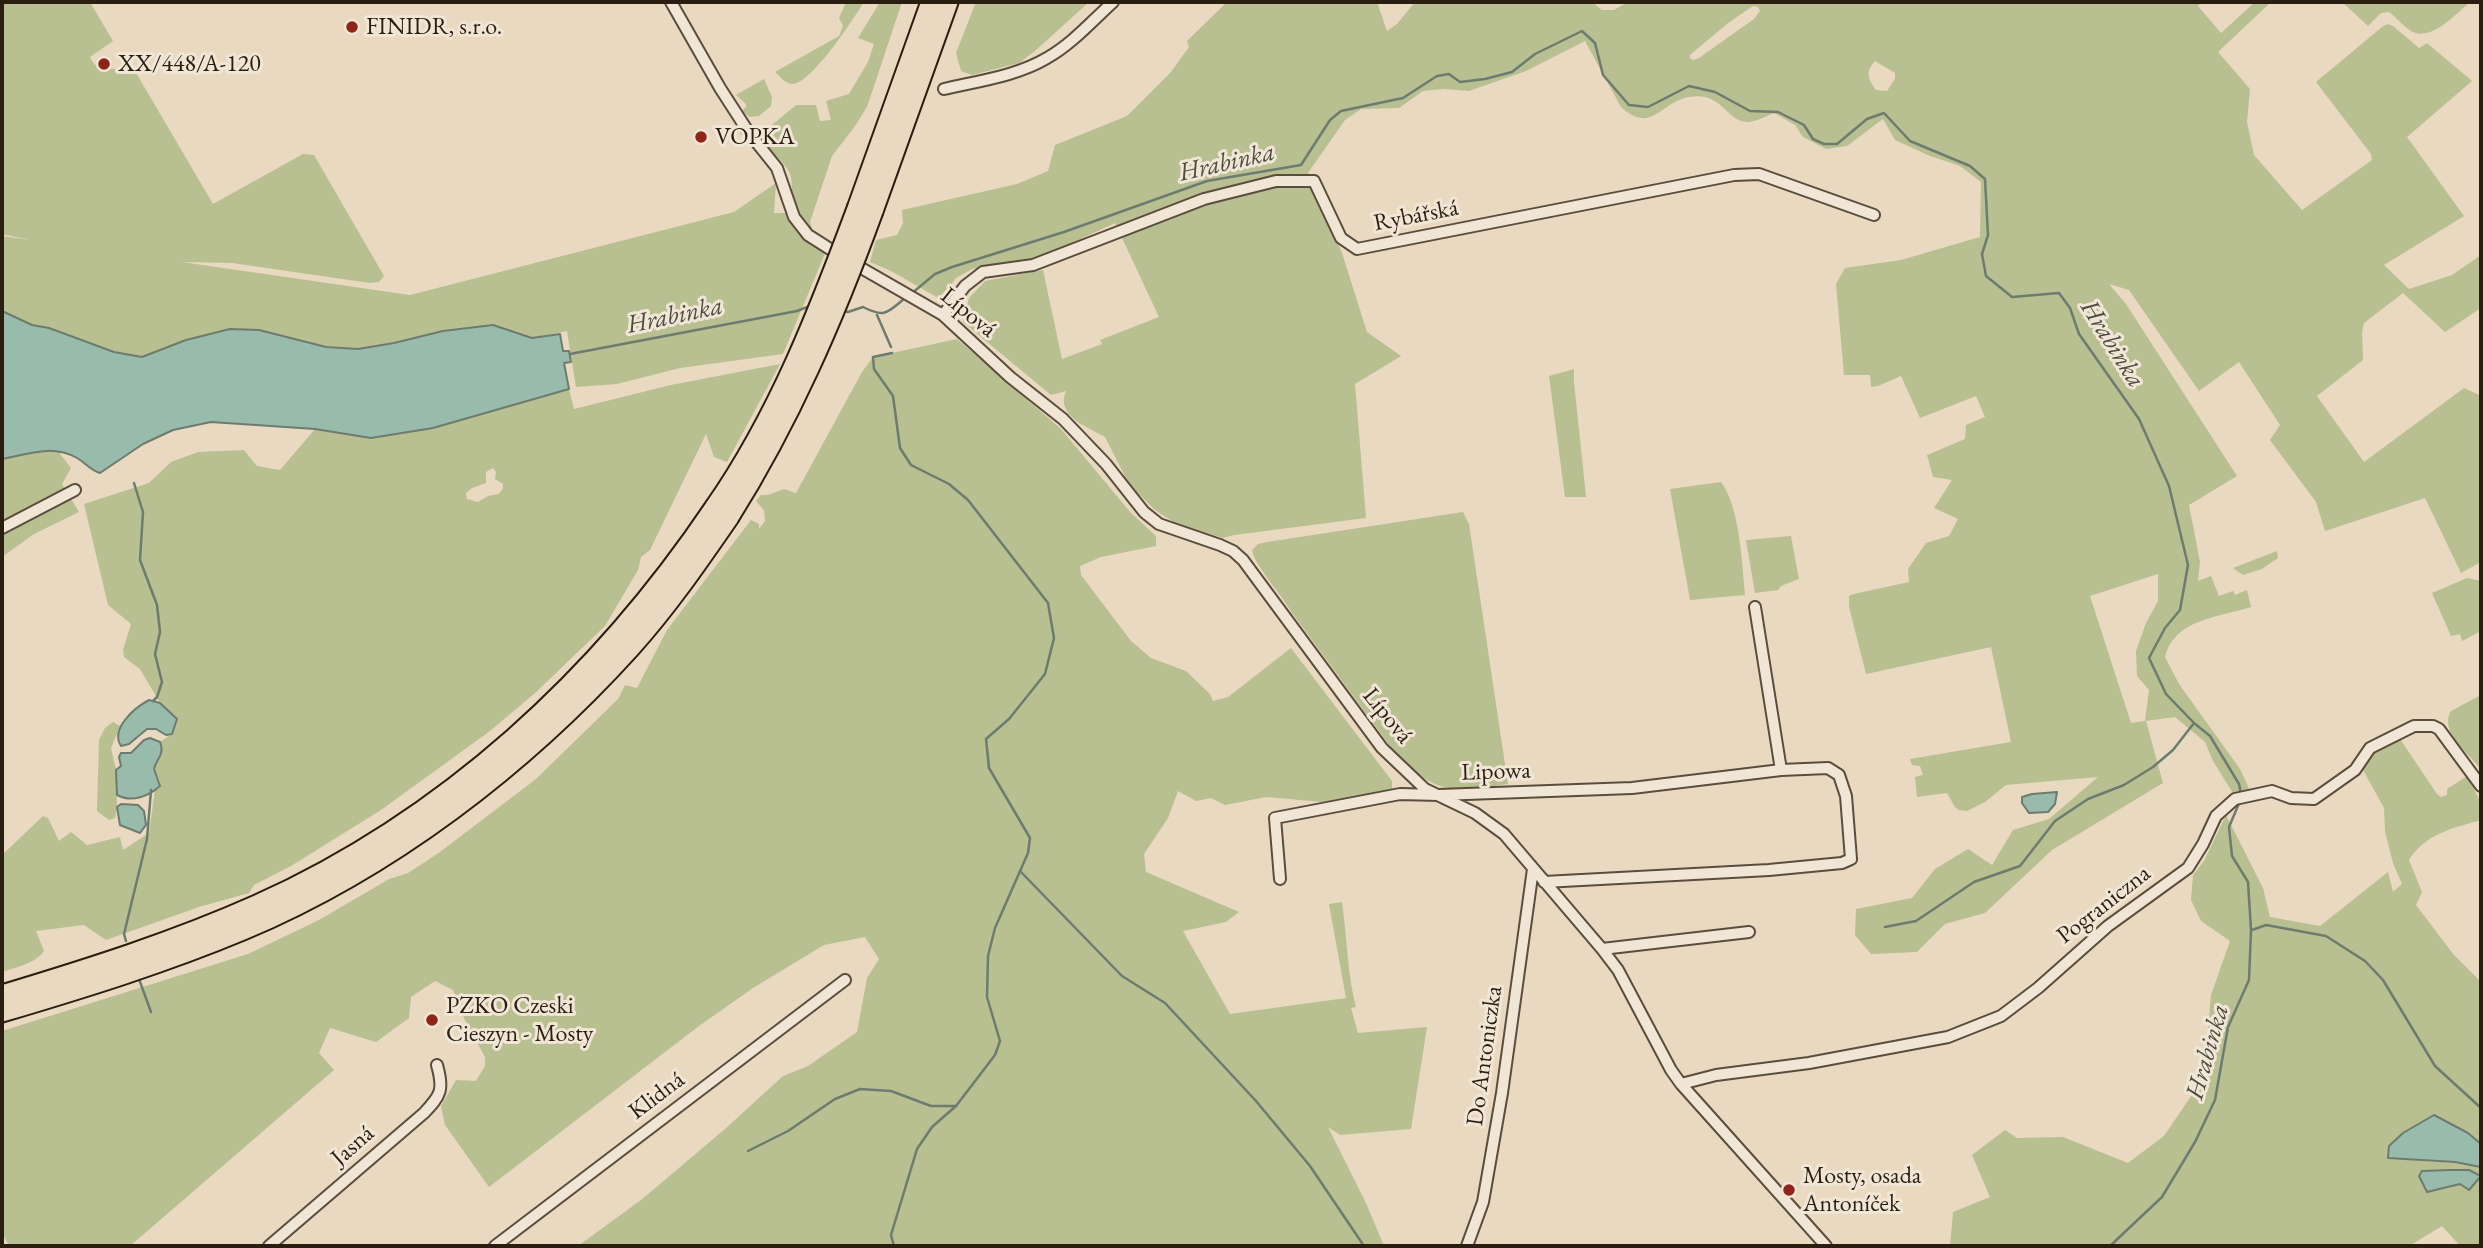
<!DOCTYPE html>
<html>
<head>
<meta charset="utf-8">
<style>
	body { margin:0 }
	#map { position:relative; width:2483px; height:1248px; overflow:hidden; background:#e9d9c0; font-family:"EB Garamond",serif }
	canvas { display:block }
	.frame { position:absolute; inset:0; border:4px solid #2a1e10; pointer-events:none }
</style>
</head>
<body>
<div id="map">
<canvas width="2483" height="1248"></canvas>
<div class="frame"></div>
</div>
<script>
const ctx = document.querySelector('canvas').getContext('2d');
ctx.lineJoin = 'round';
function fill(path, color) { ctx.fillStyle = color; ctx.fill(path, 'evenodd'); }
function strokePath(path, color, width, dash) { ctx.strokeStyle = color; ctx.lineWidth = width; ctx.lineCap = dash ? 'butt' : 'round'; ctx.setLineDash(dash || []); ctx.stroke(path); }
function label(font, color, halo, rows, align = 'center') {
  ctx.font = font + ' "EB Garamond",serif'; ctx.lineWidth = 6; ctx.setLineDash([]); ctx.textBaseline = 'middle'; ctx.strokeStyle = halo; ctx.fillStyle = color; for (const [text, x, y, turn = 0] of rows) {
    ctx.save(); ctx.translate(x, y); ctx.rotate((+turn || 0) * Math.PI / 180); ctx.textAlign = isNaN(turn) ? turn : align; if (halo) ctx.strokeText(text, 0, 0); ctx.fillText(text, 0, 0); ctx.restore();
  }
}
const green = new Path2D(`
	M2,2H90L113,41L90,57C97,75 116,68 132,66L213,204L303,154L314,155L384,276L379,282L370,283L232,263L182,262L410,295L734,212L776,183L774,213H785L801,233L826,251L783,354L680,368L617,384L576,387L567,331L532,338L493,325L358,349L326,347L259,330L199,336L142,357L115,352L50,328L32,325L2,311V236L30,240L2,234Z
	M846,2H864C854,18 812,83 793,84C785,84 781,77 775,72L839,36L843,26L839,18Z
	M880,2H902L867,107L855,126L832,156L810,222L813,231C802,223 794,204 792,191C791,183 793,178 788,170C783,161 772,153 765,145L766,130L796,105H816L820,121L831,120L826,101L849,94L868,62L874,44L858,38Z
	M976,2H1089L1035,51L1019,63L972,75L961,71L956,53Z
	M1227,2H1377L1387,31L1397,24L1415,2H1592L1602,10H1614L1628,2H2202L2198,6L2221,33L2255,2H2271L2218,52L2250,89L2247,122L2254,155L2302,210L2372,160L2371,154L2316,82L2382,27L2387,24L2393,26L2419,48L2427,43L2472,81L2407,137L2464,216L2384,265L2409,289L2452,275L2481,255V308L2445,332L2403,293L2364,323L2362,332L2363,360L2317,396L2364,462L2464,388L2481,396V562L2461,573L2425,498L2325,531L2316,502L2270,440L2280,425L2239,362L2199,391L2129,290L2109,284L2126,304L2237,476L2189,505L2200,562L2198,581L2211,576L2219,596L2233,591L2235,595L2247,590L2251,607C2220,617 2174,619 2165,657L2179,684L2240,769L2250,791L2234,795L2213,761L2205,742L2175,717L2146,721L2163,783L2052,850L1985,913L1945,924L1917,952L1871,954L1855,935L1856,909L1912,898L1935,869L1968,849L1992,865L2013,830L2049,819L2098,777L2006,785L1985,802L1967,811L1959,810L1955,807L1947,793L1917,797L1915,777L1923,775L1920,766L1912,765L1910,759L2011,742L1991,647L1866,674L1849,607V596L1854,594L1909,582L1908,569L1926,543L1949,536L1958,519L1934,508L1952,480L1933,477L1927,455L1965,439L1966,425L1985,417L1976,396L1920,418L1901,376L1878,386L1871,387L1870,375H1844L1836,284L1845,268L1901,260L1980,237L1981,182L1960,166L1930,156L1895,140L1883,119L1847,146L1826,149L1803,137L1795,125L1774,113C1766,116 1756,122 1747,122C1726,121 1722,91 1689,97C1660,102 1652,135 1621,107L1585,41L1526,71L1469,91L1444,89L1423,91L1399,108L1361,109L1345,120L1308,173L1342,253L1367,332L1401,356L1355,384L1366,518L1234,535L1223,538L1178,525L1155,510L1129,484L1105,437C1088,427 1055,416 1066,391L1051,395L963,322L969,298L985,281L1043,270L1062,359L1102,344L1100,340L1159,317L1115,223L1037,259L972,269L956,278L940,299L891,271L870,262L876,240L897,235L903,223L902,210L1017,184L1048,171L1055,145L1127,116L1171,72L1189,47L1187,41ZM1753,6L1758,7L1760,11L1754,19L1699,58L1693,60L1690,58V55L1728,23ZM1875,61L1895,73V79L1887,91L1876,90C1868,79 1865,72 1875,61ZM2158,574V601L2146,623L2136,651L2137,676L2149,690L2145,721L2131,723L2090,596Z
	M2342,2H2470C2457,13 2430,43 2411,31C2403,26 2397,18 2389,12L2381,13L2368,26Z
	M764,79L772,97L771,106L759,116L750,117L742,111L746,107V104L736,95Z
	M957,339L1061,429L1131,513L1156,536V546L1101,557L1080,566L1081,575L1131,641L1151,658L1186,671L1210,694L1213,701L1228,697L1291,648L1392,781V792L1323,802L1266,797L1225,805L1211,798L1196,801L1178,791L1168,818L1144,854L1146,872L1239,912L1226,922L1183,931L1230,1014L1346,998L1329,904L1342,902C1347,937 1347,972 1356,1007L1351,1008L1358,1033L1427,1027L1411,1129L1340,1135L1328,1127L1366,1203L1384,1246H578L641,1200L725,1129L783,1076L808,1066L857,1032L867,978L879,959L865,937L824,945L753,988L699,1026L489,1187L445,1125L441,1106L456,1080L476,1081L485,1066V1057L465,1020L453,990L435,981L411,997L409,1018L376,1042L330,1028L319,1053L334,1070L130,1246H9L2,1233V1031L248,954L319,920L389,879L408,873L440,852L536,779L618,699L625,685L637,688L667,630L751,520L759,524V529L765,521L764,510L756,501L761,495H768L784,489L796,493L862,372L873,357Z
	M780,364L727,462L714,457L706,434L650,550L641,557L638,570L605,626L535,693L490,731L381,810L291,866L254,885L249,893L199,907L106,940L84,925L36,931L44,951C35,964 16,967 2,972V855L43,816L48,818L59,841L71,832L87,845L120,837L123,850L149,833L155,790L159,789L160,782L154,769L162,748L160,742L172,734L177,720L160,703L140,669L124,657L123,650L131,624L108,605L84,504L149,483L171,462L198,452L244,450L257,466L280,470L315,429L371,438L433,428L569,389L574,409L671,385ZM493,468L496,472L495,479L503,484V488L499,494L488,496L478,502L467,499L466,493L472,488L486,483V472Z
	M1574,369V382L1586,497H1565L1549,376Z
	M44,450L58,451L71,468L62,484L79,512L34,534L2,557V459Z
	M1721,482C1740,507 1742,564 1745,595L1690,600L1670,489Z
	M1463,512L1469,524L1508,784C1454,792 1440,796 1398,757L1292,613C1283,596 1254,565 1252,550L1258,544L1267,542Z
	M1791,536L1799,579L1781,586L1778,590L1755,593L1746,540Z
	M2277,551L2278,558L2262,569L2243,575L2233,568Z
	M2467,578L2481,581V631L2462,641L2460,634L2451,636L2432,593Z
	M2481,695V770C2471,754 2438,733 2451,711Z
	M113,722L120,726L111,748L116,770L117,807L115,818L109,820L97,811L99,740L105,728Z
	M2398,736L2437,794L2441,797L2447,795V789L2467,776L2481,803V820C2453,828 2425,834 2409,860L2422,892L2416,905L2454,955L2481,982V1144L2468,1133L2388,1157C2419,1163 2450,1160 2481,1167V1174L2469,1170L2422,1171L2444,1189L2460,1184L2469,1190L2481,1176V1246H2460L2442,1226L2409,1246H1950L1953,1212L1990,1197L1972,1155L2005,1130L2017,1138L2063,1137L2128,1163L2164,1136L2204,1077L2211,995L2230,941L2201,921L2191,900L2193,875L2204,861L2226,815L2263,888L2270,917L2320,926L2388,872L2393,892L2402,884L2393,863L2385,831L2384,808L2362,768L2372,752Z`);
const water = new Path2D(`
	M2,311L32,325L49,328L114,352L142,357L186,340L230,329L259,330L326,347L358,349L394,343L443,331L493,325L532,338L560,334L563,351H569L571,362L564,363L569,389L433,428L371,438L315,429L211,422L173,430L143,444L100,473C90,470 86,463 77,458C52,444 28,454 2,459Z
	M149,700L160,703L177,719L172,734L166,735L156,729H147L129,744L121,746C110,729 134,708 149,700Z
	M150,738L160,742C165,755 157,757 154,769L160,786C149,796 132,803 117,795L116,770L121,766L119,757L121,753H131L144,740Z
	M2057,792L2055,804L2048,812L2029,813L2022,803V797L2032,794Z
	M121,804L138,805L144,811L146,825L140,833L120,825L117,807Z
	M2434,1115L2468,1133L2481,1144V1167L2455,1162L2388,1158L2389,1146L2403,1133Z
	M2450,1170H2469L2481,1176L2469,1190L2460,1184L2427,1192L2419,1176L2422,1171Z`);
const stream = new Path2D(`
	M911,294L935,274L952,267L1064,232L1207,181L1301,165L1330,120L1341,111L1403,98L1437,76L1449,74L1460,82L1485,79L1512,72L1535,54L1582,31L1595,43L1603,75L1629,105L1648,107L1689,86L1715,92L1750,111L1778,112L1804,125L1813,139L1824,144H1837L1867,119L1884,113L1910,141L1970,166L1985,179L1988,235L1982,254L1986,276L2012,297L2059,293L2070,308L2079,334L2139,419L2169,486L2188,565L2180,610L2165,628L2149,658L2166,694L2194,723L2210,736L2239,784L2241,794
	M843,311L848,312L863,307C885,318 887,313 905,298
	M877,315L891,347
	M892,353L873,357L874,369L893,396L900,448L911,465L949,484L968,500L1048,603L1054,638L1045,674L1009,719L986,739L989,768L1030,838L1028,853L995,928L988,956L987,997L1000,1041L995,1055L956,1106L932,1127L917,1149L891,1235L894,1246
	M570,354L797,311L810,306
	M134,483L143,512L140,560L157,605L160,632L155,654L162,682L157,697L153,701
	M1021,872L1122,976L1165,1003L1256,1101L1310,1166L1364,1246
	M1885,927L1916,921L1974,882L2020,866L2055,821L2088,799L2124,785L2153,767L2173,750L2194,723
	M2252,930L2266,925L2326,936L2365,961L2383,980L2435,1066L2481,1108
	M126,941L124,934L147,839L151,790
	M139,979L151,1012
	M748,1151L788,1131L835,1099L860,1089L891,1091L931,1106H956
	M2110,1246L2162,1197L2195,1142L2215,1100L2228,1027L2249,980L2251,930L2248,882L2232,856L2229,827L2240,801`);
const minor = new Path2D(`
	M671,2L720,88L749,133L777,168L794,217L808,235L830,249
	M944,89C978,81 1017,76 1047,58C1072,44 1092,21 1113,2
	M863,269L943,315L1010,377L1063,419L1106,464L1144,512L1159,524L1220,545L1233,551L1243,560L1382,748L1425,789L1475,813L1504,834L1602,949L1618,970L1671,1070L1681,1084L1826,1246
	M943,315L965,286L983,272L1033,265L1204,199L1276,181H1314L1341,238L1357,249L1734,175L1759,174L1874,215
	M2,528L75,490
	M1755,607L1781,770
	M1280,879L1275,818L1400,794L1439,795L1632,788L1781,770L1828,768L1839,775L1846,796L1851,859L1842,863L1769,870L1544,882
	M1602,949L1749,932
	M1681,1084L1716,1075L1809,1063L1948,1037L2001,1016L2038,988L2108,926L2188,868L2203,844L2216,816L2235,799L2272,791L2291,798L2314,799L2355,770L2370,748L2414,726H2433L2439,729L2481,786
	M269,1246L424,1113C441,1095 444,1090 437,1065
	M495,1246L845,980
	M1467,1246L1483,1202L1502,1093L1533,869`);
const trunk = new Path2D(`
	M858,206L931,2
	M873,211L948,2
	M2,995C88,969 174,942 257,905C446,820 600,678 715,507
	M2,1012C83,988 164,963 243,930C390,868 523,766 630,648C667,607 698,562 729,517`);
const trunkBridge = new Path2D(`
	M715,507C779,415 819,311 858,206
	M729,517C790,420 834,318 873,211`);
const markers = [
	[352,27,7,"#8f2418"],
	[104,64,7,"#8f2418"],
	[701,137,7,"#8f2418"],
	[432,1020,7,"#8f2418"],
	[1789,1190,7,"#8f2418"]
];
const poiNames = [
	["FINIDR, s.r.o.",366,27],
	["XX/448/A-120",118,64],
	["VOPKA",715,137],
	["PZKO Czeski",446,1006],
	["Cieszyn - Mosty",446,1034],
	["Mosty, osada",1803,1176],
	["Antoníček",1803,1204]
];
const streetNames = [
	["Rybářská",1416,216,-11],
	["Lípová",968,313,39],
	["Lípová",1387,716,51],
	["Lipowa",1496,772,-2],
	["Pograniczna",2104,905,-38],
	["Do Antoniczka",1485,1056,-82],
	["Klidná",657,1096,-37],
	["Jasná",353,1146,-41]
];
const waterNames = [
	["Hrabinka",1227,163,-13],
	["Hrabinka",675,316,-12],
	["Hrabinka",2112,344,58],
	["Hrabinka",2208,1052,-74]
];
fill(green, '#b8bf91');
fill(water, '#99bbac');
strokePath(water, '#6d7c6e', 2);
strokePath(stream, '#6d7c6e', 2.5);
strokePath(minor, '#5a4d3c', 14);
strokePath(trunk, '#2a1e10', 23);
strokePath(minor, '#f1e6d6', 10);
strokePath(trunk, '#e9d9c0', 19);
strokePath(trunkBridge, '#2a1e10', 23, []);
strokePath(trunkBridge, '#e9d9c0', 19);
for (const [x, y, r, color] of markers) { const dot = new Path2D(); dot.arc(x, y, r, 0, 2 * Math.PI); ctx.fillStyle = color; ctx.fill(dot); strokePath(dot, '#f1e6d6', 2.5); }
label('24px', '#2a1e10', '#f1e6d6', poiNames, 'left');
label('24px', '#2a1e10', '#f1e6d6', streetNames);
label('italic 26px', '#4b4d3f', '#f1e6d6', waterNames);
</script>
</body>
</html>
